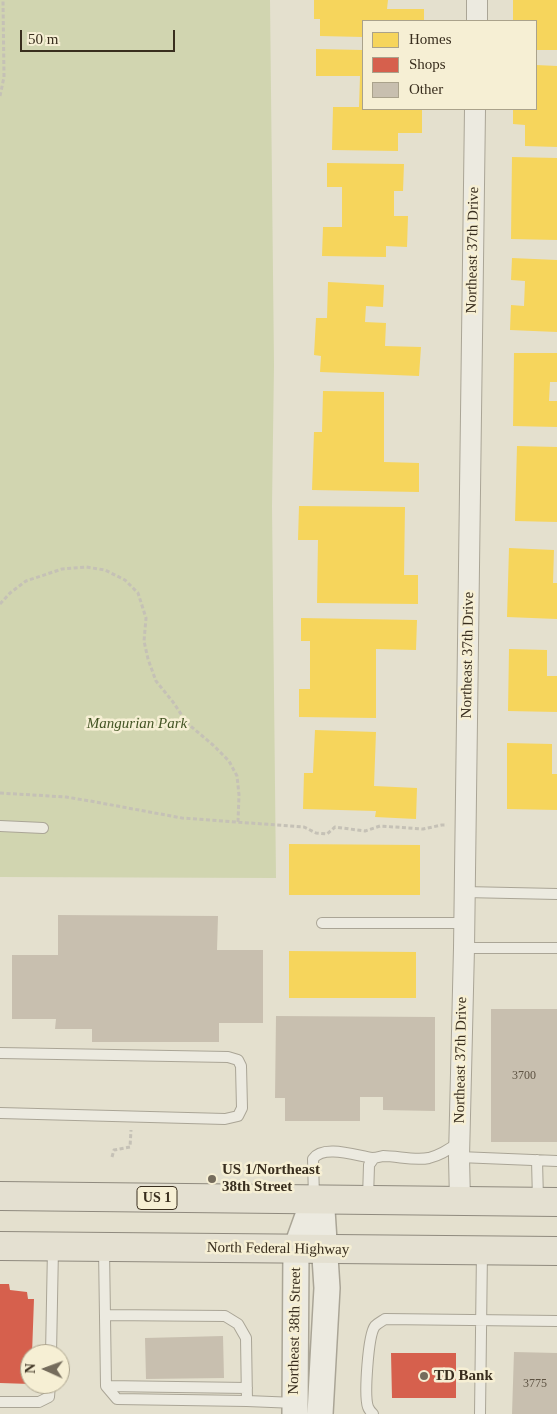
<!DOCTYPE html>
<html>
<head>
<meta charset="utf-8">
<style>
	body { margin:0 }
	#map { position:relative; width:557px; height:1414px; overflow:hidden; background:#e4e0ce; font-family:"Times New Roman",serif }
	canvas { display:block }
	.legend { position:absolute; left:362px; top:20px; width:175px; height:90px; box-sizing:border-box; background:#f6efd4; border:1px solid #aaa28b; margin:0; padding:6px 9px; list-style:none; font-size:15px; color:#392e1e }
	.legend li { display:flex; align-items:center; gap:10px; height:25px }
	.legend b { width:25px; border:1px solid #aaa28b }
	.north { position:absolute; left:20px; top:1344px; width:50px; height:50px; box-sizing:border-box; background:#f6efd4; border:1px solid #aaa28b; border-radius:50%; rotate:272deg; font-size:14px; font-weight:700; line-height:20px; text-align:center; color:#392e1e }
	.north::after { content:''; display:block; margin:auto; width:18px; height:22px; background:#756c5c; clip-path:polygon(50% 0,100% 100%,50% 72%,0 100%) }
	.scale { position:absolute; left:20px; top:30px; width:155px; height:22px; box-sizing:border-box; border:2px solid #392e1e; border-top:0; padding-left:6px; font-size:15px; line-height:18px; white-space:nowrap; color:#392e1e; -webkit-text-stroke:4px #f6efd4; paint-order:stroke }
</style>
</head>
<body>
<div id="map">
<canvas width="557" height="1414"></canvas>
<ul class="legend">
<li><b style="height:14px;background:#f6d55c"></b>Homes</li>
<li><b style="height:14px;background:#d6604d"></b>Shops</li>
<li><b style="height:14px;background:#c8bfaf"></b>Other</li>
</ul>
<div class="north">N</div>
<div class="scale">50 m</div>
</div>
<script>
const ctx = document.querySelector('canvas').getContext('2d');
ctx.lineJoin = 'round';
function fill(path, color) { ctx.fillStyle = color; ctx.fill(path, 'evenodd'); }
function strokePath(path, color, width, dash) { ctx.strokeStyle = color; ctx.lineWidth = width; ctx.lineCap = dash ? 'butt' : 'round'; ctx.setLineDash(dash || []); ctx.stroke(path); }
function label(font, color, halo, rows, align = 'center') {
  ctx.font = font + ' "Times New Roman",serif'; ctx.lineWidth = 5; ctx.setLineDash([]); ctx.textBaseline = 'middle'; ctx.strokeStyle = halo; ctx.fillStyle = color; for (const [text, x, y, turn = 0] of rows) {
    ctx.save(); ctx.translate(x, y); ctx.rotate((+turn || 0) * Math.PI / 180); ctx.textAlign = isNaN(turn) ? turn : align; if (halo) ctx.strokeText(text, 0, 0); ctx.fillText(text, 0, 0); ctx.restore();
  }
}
const green = new Path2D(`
	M0,0H270L274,365L272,506L276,878L0,877Z`);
const homes = new Path2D(`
	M314,0H388L387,9H424V21H363V37L320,36V19H314Z
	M513,0H557V50H536V21H513Z
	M316,49L363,50V109H422V133H398V151L332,150L333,107H359L360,76H316Z
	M536,65L557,66V147L525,146V125L513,124V109H536Z
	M512,157L557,158V240L511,239Z
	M327,163L404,164L403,191H394V216H408L407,247L386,246V257L322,256L323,227H342V187H327Z
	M512,258L557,260V332L510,330L511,305L524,306L525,281L511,280Z
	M328,282L384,285L383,307L366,306L365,322L386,323L385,346L421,347L419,376L320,372L321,356L314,355L316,318H327Z
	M514,353H557V382H550L549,401H557V427L513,426Z
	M323,391L384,392V462L419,463V492L312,490L314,432H322Z
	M517,446L557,447V522L515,521Z
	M299,506L405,507L404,575H418V604L317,603L318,540H298Z
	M509,548L554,550L553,583H557V619L507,617Z
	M301,618L417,620L416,650L376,649V718L299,717V689H310V641H301Z
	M509,649L547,650V676H557V712L508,711Z
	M315,730L376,732L374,786L417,788L416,819L375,817L376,811L303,809L304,773H313Z
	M507,743L552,744V774H557V810L507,809Z
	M289,844L420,845V895H289Z
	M289,951L416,952V998H289Z`);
const shops = new Path2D(`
	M0,1284H9L10,1290L27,1292L28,1299H34L32,1354H30V1384L0,1383Z
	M391,1353H456V1398H392Z`);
const building = new Path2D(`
	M58,915L218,916L217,950H263V1023H219V1042H92V1029H55L56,1019H12V955H58Z
	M491,1009H557V1142H491Z
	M276,1016L435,1017V1111L383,1110V1097H360V1121H285V1098H275Z
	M223,1336L224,1378L146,1379L145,1338Z
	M514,1352L557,1353V1414H512Z`);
const path = new Path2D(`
	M0,96L4,77L3,0
	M0,604L10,593L26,581L62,569L86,567L105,570L125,580L138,593L146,618L144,641L148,659L156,681L173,702L187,723L213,745L229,761L237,776L239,795L238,822
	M0,793L66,797L90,801L182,818L304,827L316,833L327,834L335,827L365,831L380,826L423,829L442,825H447
	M112,1157L114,1150L130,1147L131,1130`);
const service = new Path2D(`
	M0,826L43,828
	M464,892L557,894
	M322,923H464
	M464,948H557
	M0,1053L228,1057L238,1060L241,1066L242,1108L238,1116L225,1119L0,1113
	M459,1157L557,1161
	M537,1160L538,1200
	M314,1198L313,1159C323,1144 357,1156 372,1158C376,1158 379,1157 383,1156C398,1156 414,1161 429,1158C441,1155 450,1149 459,1142
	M368,1198L369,1165L374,1158
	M104,1249L106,1386L117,1399L247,1401L296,1403
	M105,1315L225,1316L238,1324L246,1338L247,1401
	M51,1354L53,1248
	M106,1386L247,1388
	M0,1402H39L49,1397L50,1384
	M373,1414C371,1412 369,1410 368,1407C364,1396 368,1335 375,1326C378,1323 382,1321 385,1319L557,1321
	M480,1414L482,1250`);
const minor = new Path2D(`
	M477,21V0
	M460,1201L459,1157L464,948L475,109`);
const tertiary = new Path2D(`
	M314,1199L322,1210L327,1288L320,1414
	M295,1414L296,1249L314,1199`);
const primary = new Path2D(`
	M0,1196L557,1202
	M0,1246L557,1251`);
const markers = [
	[212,1179,5,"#756c5c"],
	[424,1376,5,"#756c5c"]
];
const numberNames = [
	["3700",524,1076],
	["3775",535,1384]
];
const shields = [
	[157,1198,40]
];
const shieldNames = [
	["US 1",157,1198]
];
const streetNames = [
	["Northeast 37th Drive",473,250,-89],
	["Northeast 37th Drive",468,655,-89],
	["Northeast 37th Drive",461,1060,-89],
	["North Federal Highway",278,1249,1],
	["Northeast 38th Street",295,1331,-89]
];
const parkNames = [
	["Mangurian Park",137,724]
];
const poiNames = [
	["US 1/Northeast",222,1170],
	["38th Street",222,1187],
	["TD Bank",434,1376]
];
fill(green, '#d1d5b0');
fill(homes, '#f6d55c');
fill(shops, '#d6604d');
fill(building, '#c8bfaf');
strokePath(service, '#aaa596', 12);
strokePath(minor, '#aaa596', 22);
strokePath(tertiary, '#aaa596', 28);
strokePath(primary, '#8f8a7e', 30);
strokePath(path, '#c5c1b6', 3, [4, 2.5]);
strokePath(service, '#eceae0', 10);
strokePath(minor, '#eceae0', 20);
strokePath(tertiary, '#eceae0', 25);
strokePath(primary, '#e4e0d1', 28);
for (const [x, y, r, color] of markers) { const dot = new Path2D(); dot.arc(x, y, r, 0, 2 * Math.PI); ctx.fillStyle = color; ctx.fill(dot); strokePath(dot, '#f6efd4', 2); }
label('12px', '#5d5242', null, numberNames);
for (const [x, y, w] of shields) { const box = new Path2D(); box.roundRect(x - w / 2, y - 11.5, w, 23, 4); ctx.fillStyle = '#f6efd4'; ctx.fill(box); strokePath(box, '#392e1e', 1); }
label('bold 14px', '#392e1e', null, shieldNames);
label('15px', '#392e1e', '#f6efd4', streetNames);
label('italic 15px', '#445525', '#f6efd4', parkNames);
label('bold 15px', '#392e1e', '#f6efd4', poiNames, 'left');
</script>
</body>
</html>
